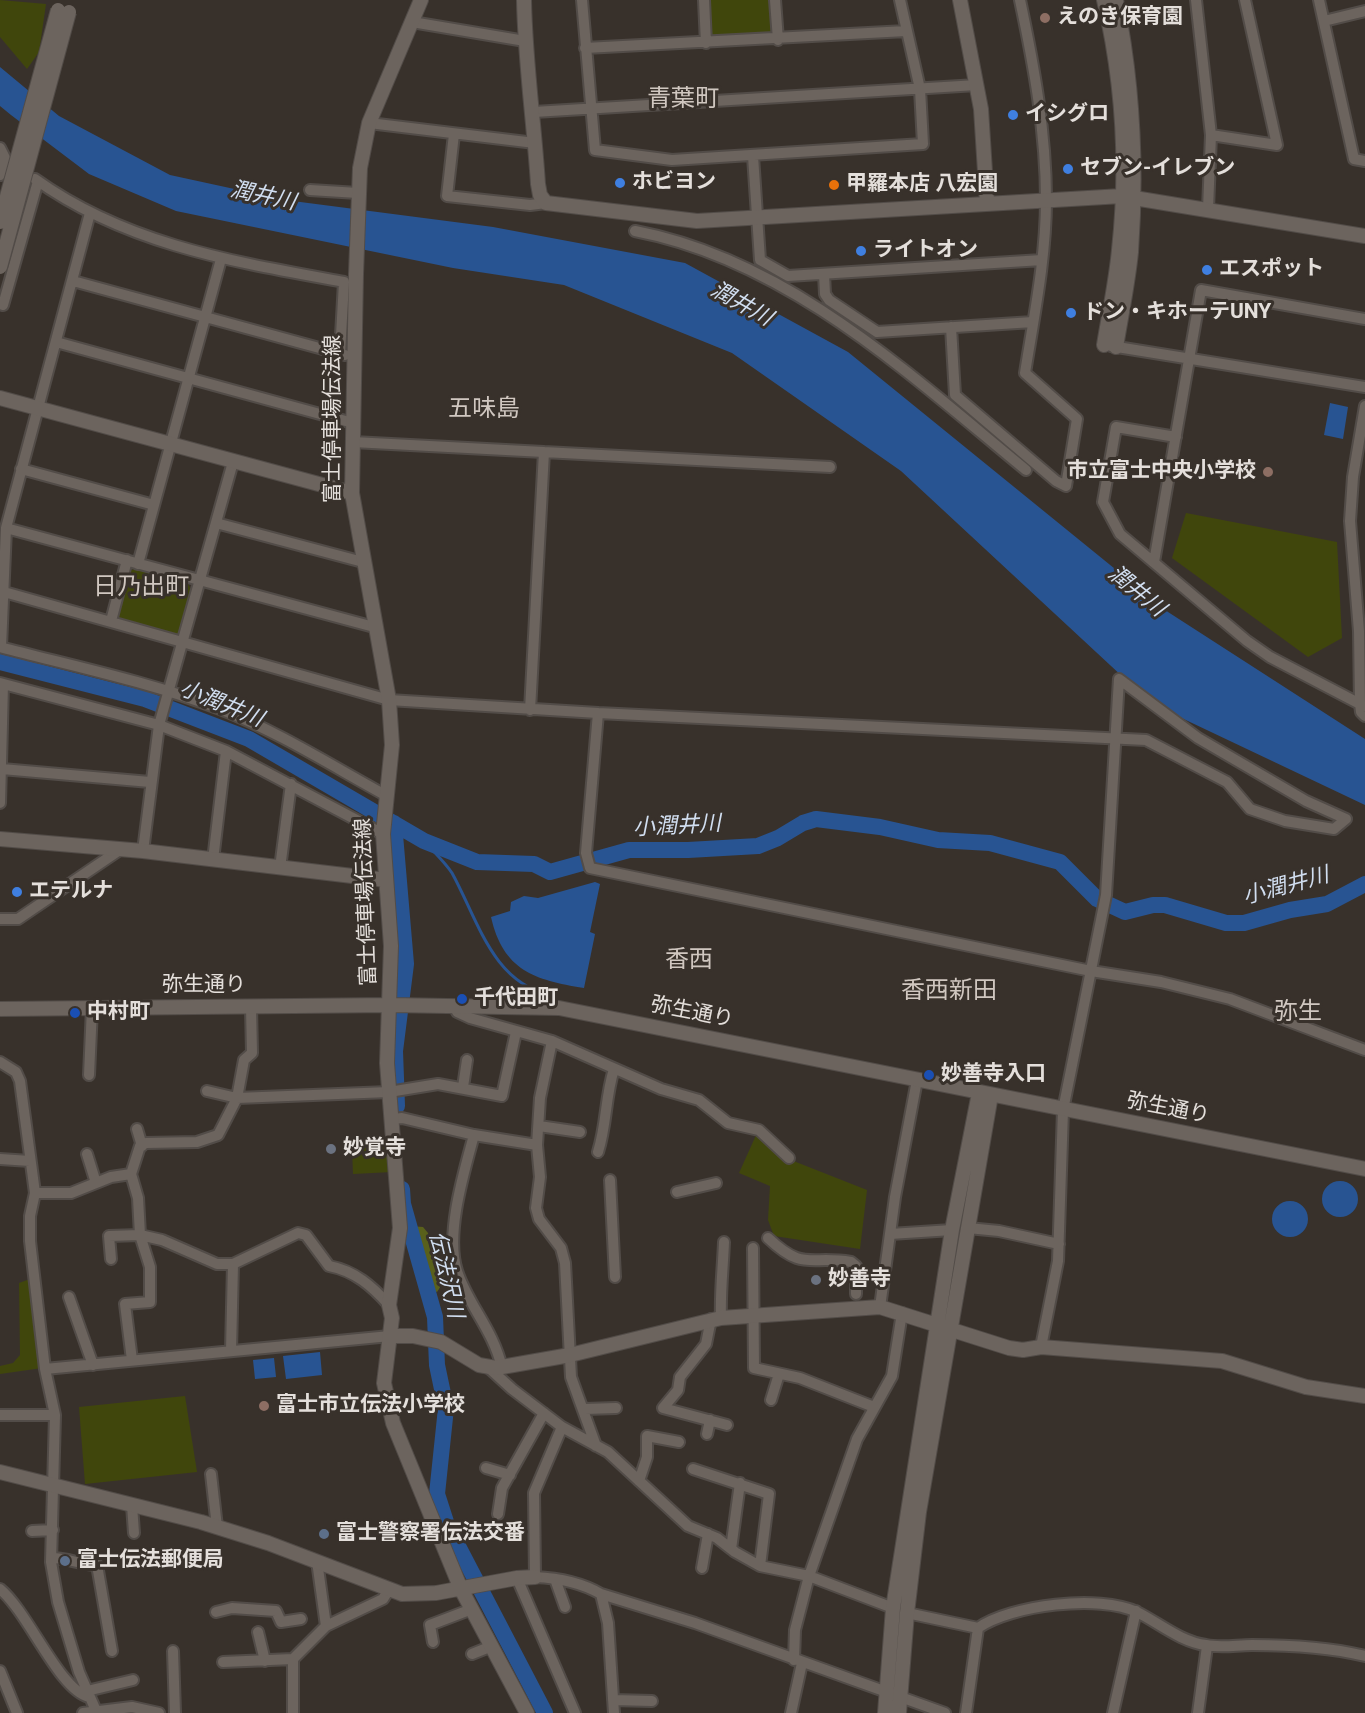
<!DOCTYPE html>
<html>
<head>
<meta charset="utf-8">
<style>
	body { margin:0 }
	canvas { display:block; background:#38312b }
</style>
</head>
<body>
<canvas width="1365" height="1713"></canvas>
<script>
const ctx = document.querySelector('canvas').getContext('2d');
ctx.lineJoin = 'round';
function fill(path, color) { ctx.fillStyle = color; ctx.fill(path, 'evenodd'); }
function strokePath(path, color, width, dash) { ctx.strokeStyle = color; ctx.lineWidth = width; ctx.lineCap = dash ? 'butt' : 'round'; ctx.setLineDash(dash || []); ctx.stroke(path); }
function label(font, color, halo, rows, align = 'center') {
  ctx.font = font + ' Roboto,"Noto Sans JP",sans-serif'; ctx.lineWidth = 6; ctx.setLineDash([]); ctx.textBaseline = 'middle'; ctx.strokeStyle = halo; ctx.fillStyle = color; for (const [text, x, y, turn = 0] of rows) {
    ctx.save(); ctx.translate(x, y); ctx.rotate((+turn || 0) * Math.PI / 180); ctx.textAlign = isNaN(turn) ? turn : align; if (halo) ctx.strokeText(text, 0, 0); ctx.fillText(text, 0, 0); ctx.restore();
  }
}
const green = new Path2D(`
	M0,0L46,4L39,52L27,69L0,37Z
	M709,0H770L771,36L711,39Z
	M1186,513L1337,542L1342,638L1308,657L1172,558Z
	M134,569L188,584L191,589L179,633L174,636L118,621L116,616L128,572Z
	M757,1133L796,1162L867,1190L860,1249L774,1236L768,1220L770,1186L739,1173Z
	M391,1146L392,1172L353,1174L352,1148Z
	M30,1279L42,1368L0,1374V1366L13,1363L20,1355L19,1283Z
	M185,1396L197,1472L85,1484L79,1407Z`);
const forest = new Path2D(`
	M410,1226L423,1227L428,1233L430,1250C448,1260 449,1276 437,1292L424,1287L409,1251Z`);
const water = new Path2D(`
	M0,67L59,116L170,175L285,200L493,227L685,263L848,352L1168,612L1365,739V805L1152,704L901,471L732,353L564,285L453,268L176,211L89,174L11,115L0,106Z
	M1330,403L1348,407L1343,439L1324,435Z
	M595,882L600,884L590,932L595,934L584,988C534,980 503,970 491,917L510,911L511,902L524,896L538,898Z
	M1322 1199a18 18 0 1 1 36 0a18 18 0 1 1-36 0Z
	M1272 1219a18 18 0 1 1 36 0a18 18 0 1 1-36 0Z
	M320,1352L322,1375L286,1379L283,1356Z
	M274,1358L276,1377L255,1379L253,1360Z`);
const stream = new Path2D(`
	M424,841C433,851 445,862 452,873C478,920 492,982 550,995`);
const river = new Path2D(`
	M0,662L145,699L249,739L424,841L477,862L534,864L550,872L629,850H688L758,846L778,838L803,823L816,819L880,827L938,840L990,843L1060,862L1097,899L1125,912L1153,905H1165L1226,923H1244L1290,910L1327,904L1365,884
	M394,823L406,964L395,1051L397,1106
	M402,1189L403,1204L435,1317L437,1365L446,1408L437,1494L447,1525L545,1713`);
const street = new Path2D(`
	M582,0L595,150L672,160L923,144L920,89L900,0
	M704,0L706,43
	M775,0L778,40
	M1196,0L1211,135L1208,209
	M1319,0L1354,159L1365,161
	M1324,21L1365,11
	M412,22L525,41
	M585,48L906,31
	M534,112L977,85
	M369,123L535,143
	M454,134L447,196L530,205L546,203
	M1211,135L1277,145L1245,0
	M0,148L5,158L0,175
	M753,156L760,260L788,276L1042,260
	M35,179C127,245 235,262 344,282L340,354
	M310,190L358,193
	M635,231C788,260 909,374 1026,470
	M824,274L825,294L829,300L877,332L1033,322
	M73,281L345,355
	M0,304L3,305L38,181
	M951,327L955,395L1056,481L1066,486L1077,419L1025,373C1034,316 1046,258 1046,200C1046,132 1034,66 1020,0
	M56,342L353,423
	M1111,346L1365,387
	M1365,406L1353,477L1350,521L1359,631L1360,704L1361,712L1365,716
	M1176,437L1116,427L1103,502L1120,534L1247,641L1270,657L1360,704
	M353,442L830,467
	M21,469L154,505
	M216,523L363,562
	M6,528L374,627
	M1154,562L1201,290L1365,319
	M138,564L221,259
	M4,592L389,700L598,713L1146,740L1227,782L1250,809L1285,821L1334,829L1346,819L1306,801L1198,738L1119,679
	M111,621L127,560
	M0,647C73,666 150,682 220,709C279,732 332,766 387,796
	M1,647L6,528L90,213
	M0,683L159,725L226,751L383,834
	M530,710L544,452
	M598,713L586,853L590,868L1091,971L1161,982L1230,999L1365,1050
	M2,769L150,782
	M0,803L3,684
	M143,851L159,725L233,462
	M213,860L226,751
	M280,868L291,784
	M0,919H18L121,849
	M455,1007L457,1012L470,1018L552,1041L661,1089L699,1100L728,1123L759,1130L789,1158
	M552,1041L540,1098L537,1145L540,1177L536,1208L539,1219L561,1248L565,1263L571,1377L596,1446
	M0,1062L16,1072L20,1081L35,1193L30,1216V1241L45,1369L55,1415L51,1562L58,1602L79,1672L97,1713
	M89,1075L92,1008
	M463,1087L467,1060
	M207,1091L237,1098L244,1060L252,1053L251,1007
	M393,1119L402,1118L474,1135L537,1145
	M539,1126L580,1132
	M137,1129L142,1146
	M474,1135C464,1172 445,1234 457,1271C468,1305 493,1329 502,1368
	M598,1152C607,1123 605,1098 614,1069
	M87,1154L96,1183
	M0,1159L30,1161
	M131,1174L140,1146L146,1143L197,1142L218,1135L237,1098L389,1092L438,1084L502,1096L516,1032
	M610,1180L615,1277
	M677,1192L716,1183
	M35,1193H71L111,1177L131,1174L138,1198L140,1235L162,1240L217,1264H233L298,1233L306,1235L329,1266C355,1271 372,1286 389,1305
	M968,1228L999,1231L1059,1244
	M890,1234L952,1230
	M768,1238C804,1272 809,1255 851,1262L856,1266V1294
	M753,1248L754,1368L800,1378L874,1407
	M111,1259L109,1236L140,1235L150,1267V1302L125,1304L132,1360
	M69,1297L93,1365
	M880,1307L895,1197L917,1080
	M721,1318C720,1292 723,1268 724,1242
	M711,1319L706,1344L680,1377L678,1390L663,1408L727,1425
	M1041,1347L1058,1261L1063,1110L1106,895L1119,679
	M231,1351L233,1264
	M489,1368L512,1389L562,1427L608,1452L688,1526L717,1538L735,1552L760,1566L809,1576L893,1608
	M45,1369L390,1336
	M771,1400L779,1374
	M585,1409L616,1408
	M0,1415H55
	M562,1427L534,1493L535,1577C558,1578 582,1583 601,1594L695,1623L945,1713
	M707,1434L710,1420
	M486,1468L510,1475
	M693,1469L769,1494L760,1566
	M211,1474L217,1527
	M639,1481L647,1457V1436L679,1442
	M132,1505L134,1533
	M498,1514L502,1488L544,1413
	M32,1531L53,1530
	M731,1549L740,1483
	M52,1558C69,1558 80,1565 97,1565L112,1651
	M317,1561L326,1626
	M702,1568L708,1534
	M517,1578L575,1713
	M555,1579L565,1607
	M0,1589C29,1613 59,1690 89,1697
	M601,1594L608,1623L614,1713
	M216,1612L232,1608L276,1611L281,1622L301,1619
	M907,1613L978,1628C1011,1605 1099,1594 1137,1612C1159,1623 1181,1642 1206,1645C1221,1648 1237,1645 1252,1645C1290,1645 1328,1647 1365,1656
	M258,1632L265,1661
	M433,1642L430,1625L472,1609
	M173,1651L175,1713
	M472,1654L492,1646
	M794,1660L795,1630L809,1576L857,1439L892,1376L902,1313
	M223,1662L293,1659
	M0,1671L17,1713
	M87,1691L133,1680
	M613,1700L652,1701
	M83,1713L132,1707L159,1713
	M293,1713V1659L326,1626L383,1599L388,1591
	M791,1713L802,1663
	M966,1713L978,1628
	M1113,1713L1136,1611
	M1198,1713L1207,1646`);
const secondary = new Path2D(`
	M421,0L369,123L360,168L356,274L352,493L389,700L392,745L383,834L391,946L387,1063L400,1228L389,1305L392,1318L384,1383L393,1423L461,1589L527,1713
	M524,0C525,61 534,122 538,184L540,195L546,203L697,221L1122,196L1365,236
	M960,0L981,109L987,203
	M1104,345C1109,314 1116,282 1119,250C1128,167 1123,82 1104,0
	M1116,347C1121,316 1128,283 1131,252C1137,167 1133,83 1116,0
	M0,398L352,493
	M0,839L143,851L386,880
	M0,1009L391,1005L559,1008L1365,1169
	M390,1336H413L441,1342L479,1365L496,1368L570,1355L721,1318L880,1307L1009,1348L1023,1350L1041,1347L1222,1361L1306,1387L1365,1396
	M0,1472L201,1522L268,1543L402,1594L436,1593L517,1578L535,1577
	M885,1713L893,1608L952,1230L979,1093
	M899,1713L907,1613L919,1512L991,1095`);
const secondaryBridge = new Path2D(`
	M0,222L58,10
	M0,267L69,12`);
const markers = [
	[1045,18,6,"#8d6e63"],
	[1013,115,6,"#3f7fe0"],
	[1068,169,6,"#3f7fe0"],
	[620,183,6,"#3f7fe0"],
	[834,185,6,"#e8710a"],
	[861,251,6,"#3f7fe0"],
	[1207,270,6,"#3f7fe0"],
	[1071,313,6,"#3f7fe0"],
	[1268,472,6,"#8d6e63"],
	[17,892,6,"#3f7fe0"],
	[462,999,6,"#1a4fb4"],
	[75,1013,6,"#1a4fb4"],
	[929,1075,6,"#1a4fb4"],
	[331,1149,6,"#6b7280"],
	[816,1280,6,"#6b7280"],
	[264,1406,6,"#8d6e63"],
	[324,1534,6,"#5c6f8a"],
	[65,1561,6,"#5c6f8a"]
];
const poiNames = [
	["えのき保育園",1057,18],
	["イシグロ",1025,115],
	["セブン-イレブン",1080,169],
	["ホビヨン",632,183],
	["甲羅本店 八宏園",846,185],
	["ライトオン",873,251],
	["エスポット",1219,270],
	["ドン・キホーテUNY",1083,313],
	["市立富士中央小学校",1256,472,"right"],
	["エテルナ",29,892],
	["千代田町",474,999],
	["中村町",87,1013],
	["妙善寺入口",941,1075],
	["妙覚寺",343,1149],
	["妙善寺",828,1280],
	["富士市立伝法小学校",276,1406],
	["富士警察署伝法交番",336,1534],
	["富士伝法郵便局",77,1561]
];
const streetNames = [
	["富士停車場伝法線",334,419,-90],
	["富士停車場伝法線",367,902,-92],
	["弥生通り",204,986],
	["弥生通り",692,1013,11],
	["弥生通り",1168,1109,11]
];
const waterNames = [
	["潤井川",263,197,12],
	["潤井川",741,305,29],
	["潤井川",1136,592,39],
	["小潤井川",221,705,22],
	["小潤井川",677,827,-3],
	["小潤井川",1286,887,-15],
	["伝法沢川",445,1275,77]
];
const quarterNames = [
	["青葉町",683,100],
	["五味島",484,410],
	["日乃出町",141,588],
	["香西",689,961],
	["香西新田",949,992],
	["弥生",1298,1013]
];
fill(green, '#40460c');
fill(forest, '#59601b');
fill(water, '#285492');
strokePath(stream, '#285492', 3);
strokePath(river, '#285492', 16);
strokePath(street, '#524c48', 14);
strokePath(secondary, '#524c48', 16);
strokePath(street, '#6c645e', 10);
strokePath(secondary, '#6c645e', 14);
strokePath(secondaryBridge, '#524c48', 16, []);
strokePath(secondaryBridge, '#6c645e', 14);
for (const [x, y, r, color] of markers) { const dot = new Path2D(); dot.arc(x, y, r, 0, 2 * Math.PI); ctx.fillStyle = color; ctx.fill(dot); strokePath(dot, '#38312b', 2); }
label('bold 21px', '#e4dfdb', '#38312b', poiNames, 'left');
label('21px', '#e4dfdb', '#38312b', streetNames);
label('italic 22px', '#d1def0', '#38312b', waterNames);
label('24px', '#d0c7c0', '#38312b', quarterNames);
</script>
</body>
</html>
